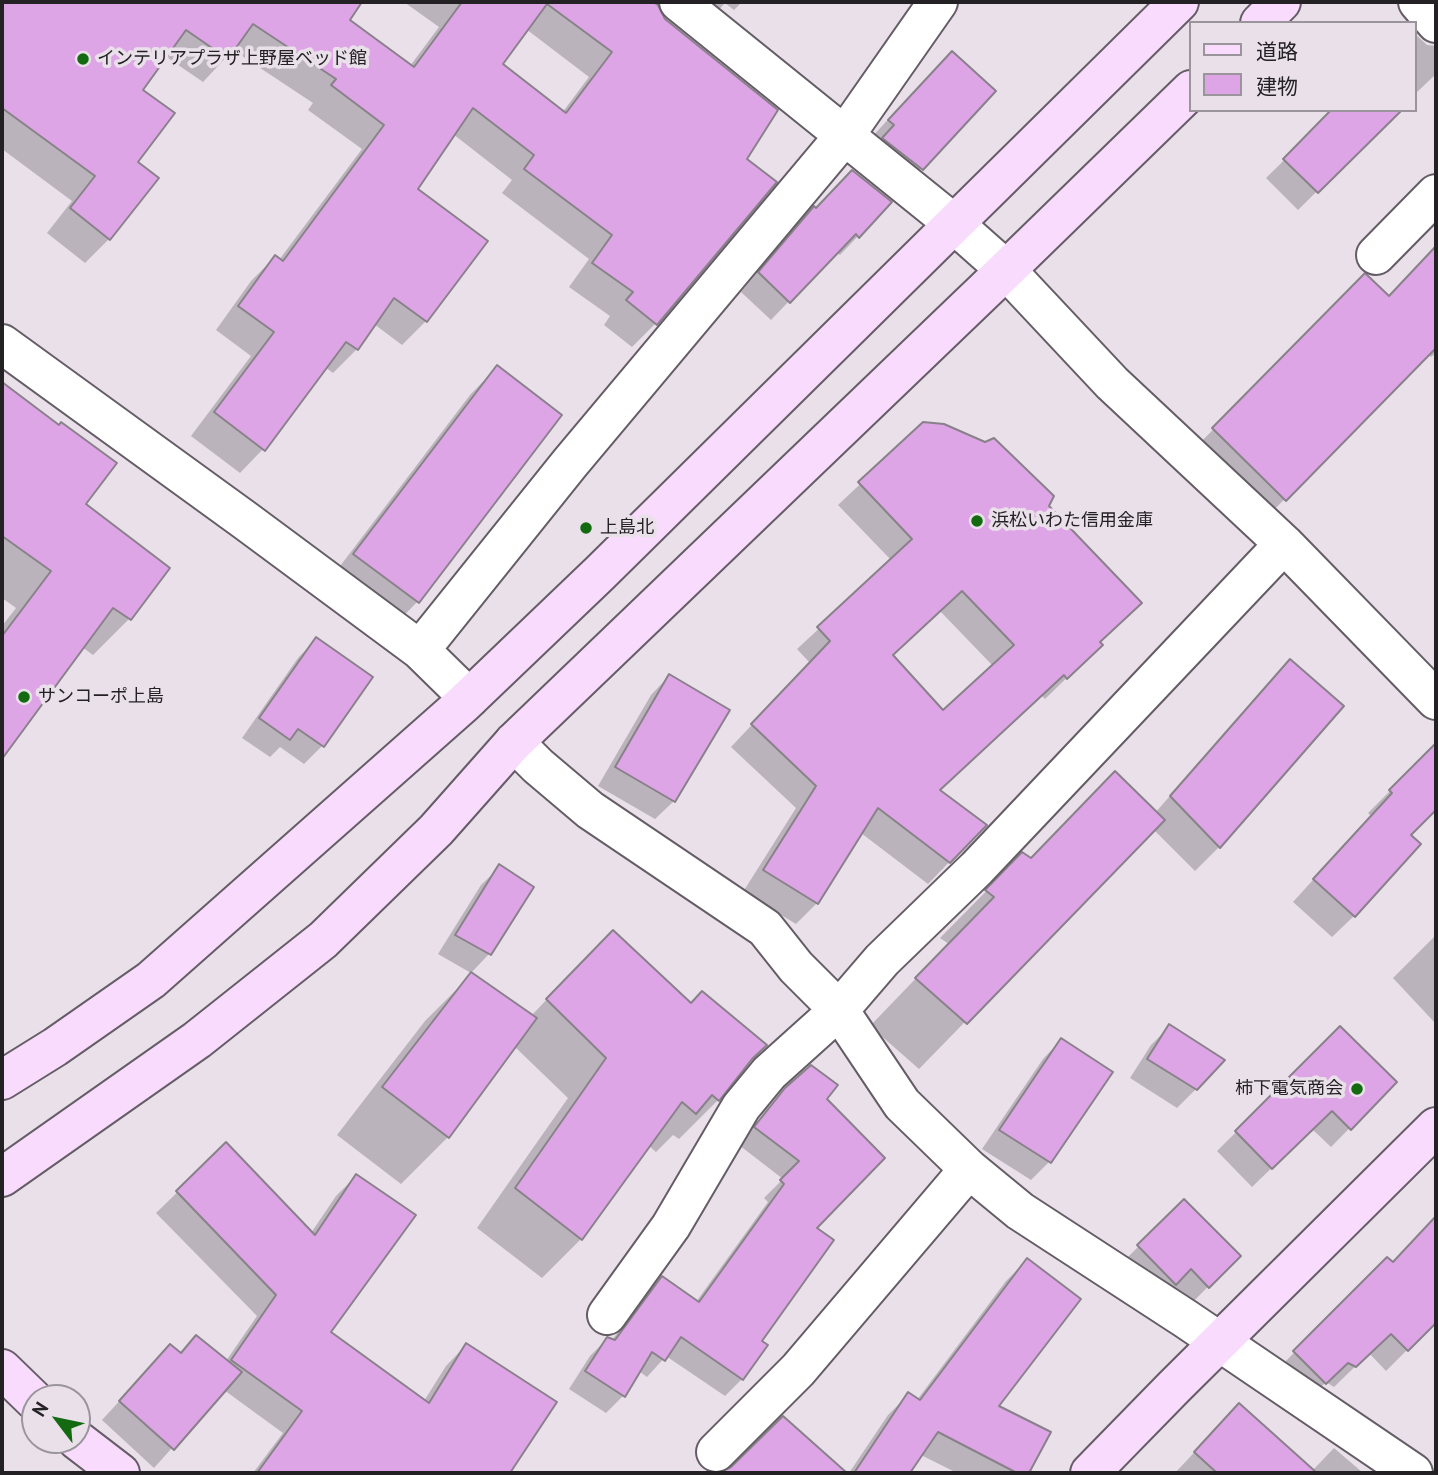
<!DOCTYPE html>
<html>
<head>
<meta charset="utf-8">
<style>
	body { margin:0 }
	#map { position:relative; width:1438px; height:1475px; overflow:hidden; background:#e9e0ea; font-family:"PT Sans","Noto Sans JP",sans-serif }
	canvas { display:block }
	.frame { position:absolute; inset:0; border:4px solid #242125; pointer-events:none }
	.legend { position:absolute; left:1189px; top:21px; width:228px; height:91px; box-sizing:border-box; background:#e9e0ea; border:2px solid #9a949b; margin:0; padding:9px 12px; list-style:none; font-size:21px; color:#242125 }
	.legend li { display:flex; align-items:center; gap:14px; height:35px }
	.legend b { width:35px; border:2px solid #9a949b }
	.north { position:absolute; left:21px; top:1384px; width:70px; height:70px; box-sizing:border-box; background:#e9e0ea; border:2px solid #9a949b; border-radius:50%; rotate:302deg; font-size:19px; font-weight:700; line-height:28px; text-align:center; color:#242125 }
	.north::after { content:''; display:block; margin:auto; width:24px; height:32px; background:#136a11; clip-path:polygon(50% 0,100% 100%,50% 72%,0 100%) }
</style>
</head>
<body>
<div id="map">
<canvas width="1438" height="1475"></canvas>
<div class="frame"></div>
<ul class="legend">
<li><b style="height:9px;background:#f9dcfd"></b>道路</li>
<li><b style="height:19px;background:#dea5e6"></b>建物</li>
</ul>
<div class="north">N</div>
</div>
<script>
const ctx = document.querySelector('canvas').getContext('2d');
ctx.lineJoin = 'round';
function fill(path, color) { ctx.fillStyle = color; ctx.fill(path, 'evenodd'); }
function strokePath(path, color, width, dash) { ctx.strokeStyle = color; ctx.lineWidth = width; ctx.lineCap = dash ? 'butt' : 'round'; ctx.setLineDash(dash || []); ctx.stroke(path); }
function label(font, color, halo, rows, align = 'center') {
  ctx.font = font + ' "PT Sans","Noto Sans JP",sans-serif'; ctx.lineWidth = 7; ctx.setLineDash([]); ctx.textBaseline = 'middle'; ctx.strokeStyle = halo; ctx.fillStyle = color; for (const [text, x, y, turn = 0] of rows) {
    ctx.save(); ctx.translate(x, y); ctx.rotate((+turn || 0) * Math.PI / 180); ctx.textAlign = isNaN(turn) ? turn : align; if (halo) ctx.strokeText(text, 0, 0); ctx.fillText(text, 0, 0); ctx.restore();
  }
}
const shadow = new Path2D(`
	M2,2H360L348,20L410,66L439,27L404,2H601L701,75L745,160L656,323L632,347L604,325L610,316L569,287L589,259L502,193L512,180L453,134L416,189L426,321L402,345L374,324L357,349L333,373L325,367L263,449L240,473L191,436L251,356L216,330L251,281L275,257L279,260L362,149L308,110L313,103L233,50L203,82L165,56L140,90L136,162L109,239L85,263L47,233L72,201L2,149ZM526,29L589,77L562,113L500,64Z
	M671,2H742L734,10L725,3L704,26Z
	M1415,34L1427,45L1436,46V74L1415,94Z
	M933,71L993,91L903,188L870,139Z
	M1335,110H1399L1298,210L1266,178Z
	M834,191L858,236L840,255L836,252L771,320L741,292L795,227Z
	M1436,251V353L1431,357L1428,354L1260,524L1189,454L1365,276L1389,298Z
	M497,367L559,415L417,602L390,630L328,582L470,395Z
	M2,384L58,427L84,505L168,568L129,619L93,655L82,647L2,756V626L16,608L2,598Z
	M924,424L1046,506L1098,643L1079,666L1045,699L1041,695L939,790L985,825L928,884L861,833L817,903L796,924L743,892L796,808L731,747L810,663L797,649L892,561L838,505ZM940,611L993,666L943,712L891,656Z
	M316,639L370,677L322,746L304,764L280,747L270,757L242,738L298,658Z
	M1290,662L1219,847L1195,871L1153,829L919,1069L870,1026L949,944L940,938L1023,854L1030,860L1155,813L1266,686Z
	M669,676L674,801L655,819L598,786L651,695Z
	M1436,745V807L1409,835L1354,916L1332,937L1293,902L1371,816L1368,813Z
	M500,867L532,888L489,954L471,973L438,954L481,885Z
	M1436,935V1024L1393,978Z
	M574,971L746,1063L718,1100L679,1139L673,1135L656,1152L648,1145L581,1239L542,1278L477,1228L568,1098L514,1046L448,1137L401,1184L337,1135L425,1021L472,974L531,1016Z
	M1169,1027L1196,1089L1177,1108L1130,1078L1151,1045Z
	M1340,1029L1395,1082L1331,1147L1312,1129L1252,1187L1217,1151Z
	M1061,1040L1050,1161L1031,1180L982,1149L1043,1059Z
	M786,1089L824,1099L814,1228L742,1379L725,1396L666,1356L647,1377L639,1371L623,1396L606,1413L569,1389L590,1356L607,1339L612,1340L645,1296L662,1279L696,1302L768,1202L764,1198L783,1179L739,1145L768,1107Z
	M226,1145L311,1233L336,1196L356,1176L328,1332L424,1401L446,1366L466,1345L511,1470L507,1473H464L454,1467L450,1473H253L283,1433L224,1390L154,1468L102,1420L170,1346L180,1354L196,1337L226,1361L257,1316L156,1213Z
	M1184,1201L1238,1256L1190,1305L1120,1265Z
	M1436,1218V1321L1386,1371L1369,1353L1334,1387L1326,1382L1304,1404L1274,1373L1387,1259L1392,1264Z
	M1027,1260L997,1406L1048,1432L1027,1473H957L921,1455L908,1473H849L888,1415L909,1394L917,1400L1006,1281Z
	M783,1418L844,1473H728Z
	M1219,1426L1312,1471L1334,1448L1362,1472L1175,1473Z`);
const building = new Path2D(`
	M2,2H362L350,20L414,67L462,2H653L658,5L665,19L778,110L747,159L777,182L657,325L626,300L633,292L592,263L612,235L524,169L534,155L473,108L418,189L488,241L427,322L394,298L358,350L346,342L265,451L214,412L274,332L238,306L275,255L283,261L384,125L331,85L336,79L253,24L228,59L186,30L143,90L175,113L138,162L159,178L110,240L70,208L95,176L2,108ZM547,4L612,52L566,113L503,64Z
	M952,51L996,91L923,170L882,138L894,125L888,120Z
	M1331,110H1402L1318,193L1283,159Z
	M852,170L892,202L859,238L856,234L790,303L758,272L814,206L816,208Z
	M1436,246V348L1286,501L1212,428L1365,273L1389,296Z
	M497,365L562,415L419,603L353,554Z
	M2,382L59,425L61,422L117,463L86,504L170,568L131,620L113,608L2,759V636L51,571L2,536Z
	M923,422L944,424L985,442L994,438L1054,496L1049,506L1142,603L1100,642L1103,645L1067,679L1064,675L940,790L987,825L950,863L878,808L818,904L763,870L816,786L751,724L830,641L817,627L912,539L858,482ZM962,591L1014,645L943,710L893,655Z
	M316,637L373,677L324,747L298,729L290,740L259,718Z
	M1290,659L1344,706L1220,848L1170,796Z
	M669,674L730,710L675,802L615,767Z
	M1436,743V810L1411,835L1421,844L1355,917L1313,879L1392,793L1389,790Z
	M1115,771L1165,820L967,1024L915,978L994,897L985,890L1022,852L1031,858Z
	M499,864L534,887L491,955L455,935Z
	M613,930L691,1003L702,991L767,1045L752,1059L719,1101L712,1095L696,1114L682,1102L582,1240L515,1188L606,1058L546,999Z
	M471,972L537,1018L449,1138L382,1087Z
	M1169,1024L1225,1060L1197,1090L1147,1059Z
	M1340,1026L1397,1082L1351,1130L1332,1111L1272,1169L1235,1131Z
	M1061,1038L1113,1072L1051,1163L999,1130Z
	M811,1065L838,1085L827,1099L885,1158L817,1228L834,1240L762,1341L768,1345L743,1380L681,1337L665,1361L652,1352L625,1397L585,1371L607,1337L615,1340L662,1276L699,1302L784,1184L780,1180L799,1161L754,1127L785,1088Z
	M226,1142L315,1235L356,1174L416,1215L331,1332L429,1403L466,1343L557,1402L510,1473H257L302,1411L231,1360L276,1295L176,1191Z
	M1184,1199L1241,1256L1209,1288L1191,1269L1176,1285L1137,1245Z
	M1436,1216V1323L1408,1351L1391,1334L1356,1367L1348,1363L1326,1384L1293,1351L1387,1257L1393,1262Z
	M1027,1258L1081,1299L999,1406L1051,1432L1029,1473H1017L938,1432L910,1473H854L908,1392L920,1400Z
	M196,1335L242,1372L174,1450L119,1401L170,1344L181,1353Z
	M1239,1403L1317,1473H1217L1194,1452Z
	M783,1416L847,1473H719L731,1467Z`);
const street = new Path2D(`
	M679,2L953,223L1006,270L1112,383L1284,544L1436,700
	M1418,2L1436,23
	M1376,255L1436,194
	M2,344L246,521L420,650L469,698
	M420,650L570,463L845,135L938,2
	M514,742L538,766L590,810L765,928L796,967L839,1010L902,1104L969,1169L1020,1211L1186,1319L1413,1473
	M607,1315L671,1226L741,1107L769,1073L839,1010L882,960L977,868L1284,544
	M716,1452L798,1370L969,1169`);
const secondary = new Path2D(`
	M1260,23L1281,2
	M2,1080L55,1047L151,980L463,704L600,573L1179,2
	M2,1177L197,1040L323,940L436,830L514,742L1006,270L1191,90
	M2,1369L35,1401
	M77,1440L120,1473
	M1090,1473L1174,1387L1436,1127`);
const markers = [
	[83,59,7,"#136a11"],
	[977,521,7,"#136a11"],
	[586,528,7,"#136a11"],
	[24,697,7,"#136a11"],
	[1357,1089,7,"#136a11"]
];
const poiNames = [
	["インテリアプラザ上野屋ベッド館",97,59],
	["浜松いわた信用金庫",991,521],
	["上島北",600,528],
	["サンコーポ上島",38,697],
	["柿下電気商会",1343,1089,"right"]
];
fill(shadow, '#0003');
fill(building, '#dea5e6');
strokePath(building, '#89818a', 2);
strokePath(street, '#655d66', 42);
strokePath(secondary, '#655d66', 42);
strokePath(street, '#fff', 38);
strokePath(secondary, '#f9dcfd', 38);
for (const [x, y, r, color] of markers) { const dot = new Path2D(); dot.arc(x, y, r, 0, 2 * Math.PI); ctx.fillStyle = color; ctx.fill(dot); strokePath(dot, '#e9e0ea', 2.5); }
label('18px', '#242125', '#e9e0ea', poiNames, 'left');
</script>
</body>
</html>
